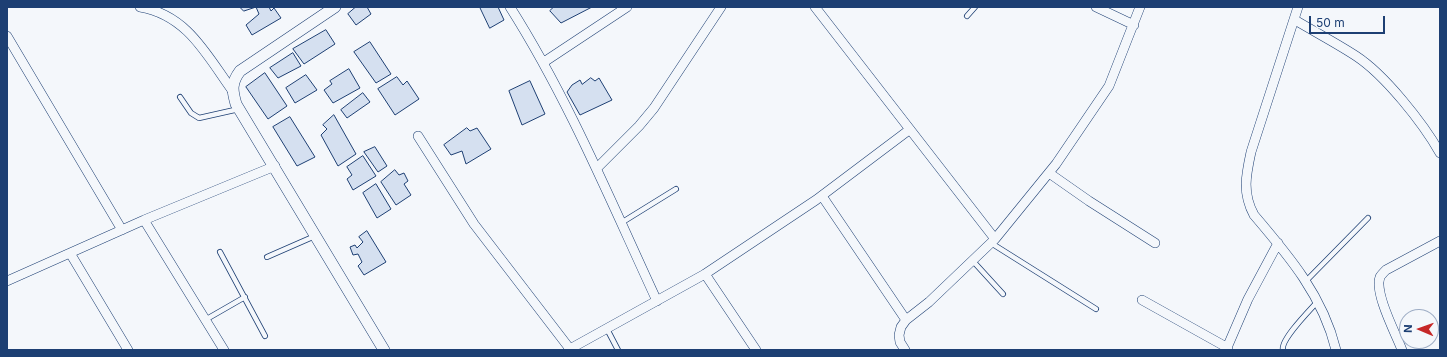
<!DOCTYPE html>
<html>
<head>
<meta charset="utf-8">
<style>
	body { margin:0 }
	#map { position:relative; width:1447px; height:357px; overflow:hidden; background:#f4f7fb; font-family:Inter,sans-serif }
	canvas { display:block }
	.frame { position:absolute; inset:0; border:8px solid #1d3f73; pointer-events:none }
	.north { position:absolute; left:1399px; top:309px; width:40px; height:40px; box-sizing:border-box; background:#f4f7fb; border:1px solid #9eadc5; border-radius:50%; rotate:272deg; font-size:11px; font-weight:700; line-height:16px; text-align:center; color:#1d3f73 }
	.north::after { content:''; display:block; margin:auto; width:14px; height:18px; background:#c62828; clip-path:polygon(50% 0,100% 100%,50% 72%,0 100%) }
	.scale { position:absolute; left:1309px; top:16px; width:76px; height:18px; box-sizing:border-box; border:2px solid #1d3f73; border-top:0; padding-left:5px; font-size:12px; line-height:14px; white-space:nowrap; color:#1d3f73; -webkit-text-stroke:3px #f4f7fb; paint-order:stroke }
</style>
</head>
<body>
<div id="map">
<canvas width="1447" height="357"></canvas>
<div class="frame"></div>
<div class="north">N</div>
<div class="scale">50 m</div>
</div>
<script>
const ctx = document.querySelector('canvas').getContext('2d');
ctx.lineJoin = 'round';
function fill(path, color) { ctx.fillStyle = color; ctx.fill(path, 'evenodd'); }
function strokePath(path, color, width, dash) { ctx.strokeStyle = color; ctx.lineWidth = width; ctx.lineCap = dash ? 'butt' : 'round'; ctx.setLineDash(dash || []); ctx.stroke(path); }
const building = new Path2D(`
	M240,7H269L271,11L274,8L281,18L252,35L246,25L259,14L256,7L244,11Z
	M356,7H367L371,14L356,25L348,14Z
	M480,7H498L504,20L490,28Z
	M554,7H592L561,23L550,11Z
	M326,30L335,44L304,64L293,49Z
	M370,42L391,74L376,83L354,52Z
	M293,53L301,66L278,78L270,68Z
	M349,69L360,88L333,103L324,90L332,84L330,81Z
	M265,73L287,106L268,119L246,87Z
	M306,75L317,90L295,103L286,88Z
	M397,77L403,85L407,81L419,99L395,115L378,89Z
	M591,78L595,81L599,78L612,100L580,115L567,92L572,85L580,80L582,84Z
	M530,81L545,114L522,125L509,91Z
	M363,93L370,102L347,118L341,110Z
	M334,115L356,154L338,166L321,135L327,129L323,125Z
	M290,117L315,157L297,166L273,127Z
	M467,128L470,131L477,128L491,149L466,164L462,151L451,155L444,145Z
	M375,147L387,166L378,172L364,152Z
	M363,156L376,176L353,190L347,179L352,175L347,167Z
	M395,170L399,175L404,173L408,181L404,184L411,195L396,205L381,182Z
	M376,184L391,209L377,218L363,193Z
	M367,231L386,262L364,275L358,266L362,262L358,254L353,255L350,247L355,245L357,248L363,242L359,237Z`);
const service = new Path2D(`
	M967,16L975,7
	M180,97L191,113L199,118L239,109
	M621,223L676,189
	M991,243L1096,309
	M220,252L265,336
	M267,257L315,236
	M972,260L1003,294
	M1307,280L1368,218
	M205,320L245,297
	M607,329L618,350
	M1283,350C1280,340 1310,310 1318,301`);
const minor = new Path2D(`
	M140,7C187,15 206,54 232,90
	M510,7C569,100 611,202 657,301
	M815,7L995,239
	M1096,7L1134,25
	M1298,7L1251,152C1246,175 1242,193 1254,215C1289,256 1323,296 1336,350
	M1295,20C1315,32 1336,43 1356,56C1385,75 1423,123 1440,153
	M7,36L122,230
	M544,62L627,7
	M418,136L474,224L570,349
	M597,168L639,126L654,108L721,7
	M1049,173L1089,201L1155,243
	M822,196L906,320
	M144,220L224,350
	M70,253L128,350
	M705,274L756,350
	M7,281L144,220L275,166
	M1142,300L1228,348
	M568,350L705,274L816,200L909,130
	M905,350L900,342L899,335L901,327L906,320L929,302L995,239L1056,164L1109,86L1140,7
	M1226,350L1248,299L1278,243
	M1402,350C1396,334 1374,293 1380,277C1381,275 1384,272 1386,270L1440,241`);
const tertiary = new Path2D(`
	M335,7L240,71C231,83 232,90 236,104L384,350`);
fill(building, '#d5e0f0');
strokePath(building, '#1d3f73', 1);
strokePath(service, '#1d3f73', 6);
strokePath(minor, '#1d3f73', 10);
strokePath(tertiary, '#1d3f73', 12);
strokePath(service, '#f4f7fb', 4.5);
strokePath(minor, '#f4f7fb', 9);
strokePath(tertiary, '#f4f7fb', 11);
</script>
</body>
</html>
